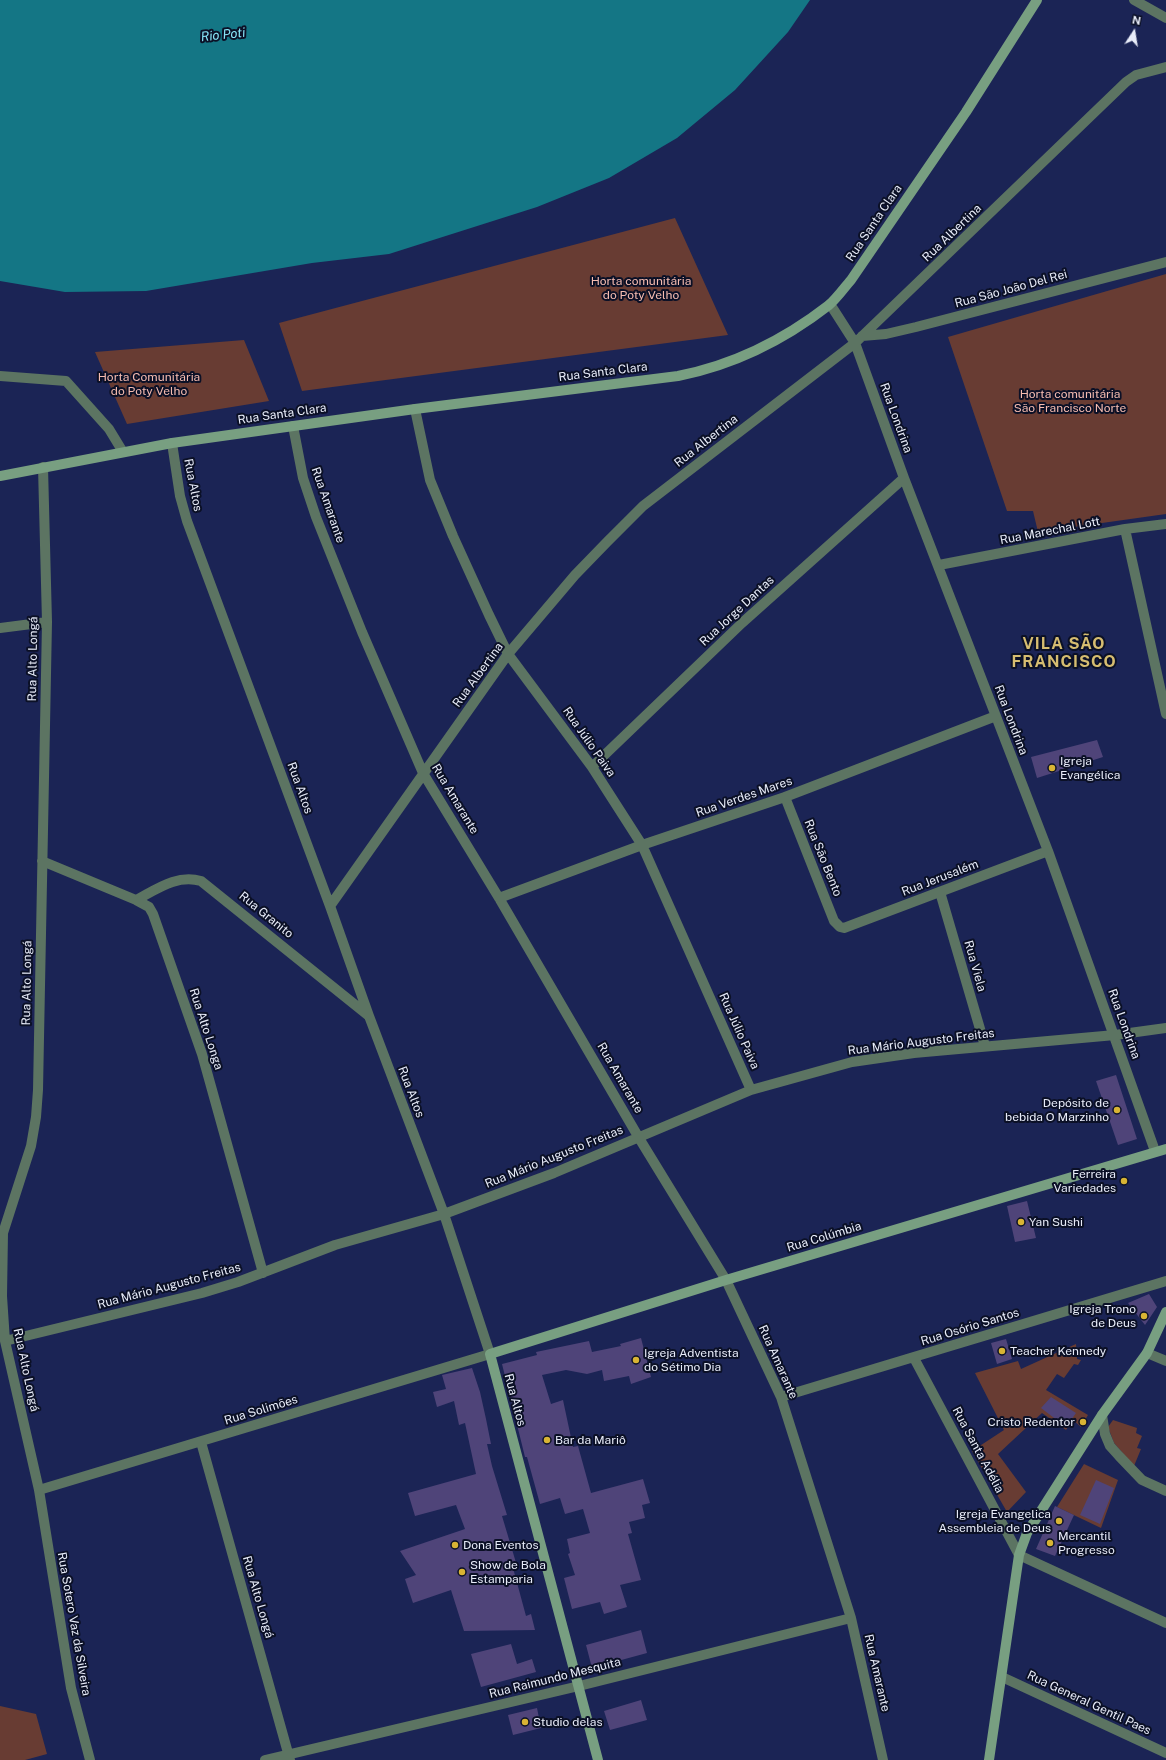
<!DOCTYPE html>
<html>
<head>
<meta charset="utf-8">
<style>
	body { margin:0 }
	#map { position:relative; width:1166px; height:1760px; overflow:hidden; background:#1b2455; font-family:"Public Sans",sans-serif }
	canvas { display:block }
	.north { position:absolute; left:1114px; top:12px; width:40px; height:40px; -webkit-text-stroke:3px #0b1026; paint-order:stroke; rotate:12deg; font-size:11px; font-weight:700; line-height:16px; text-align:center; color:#e8ecf9 }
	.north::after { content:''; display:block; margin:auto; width:14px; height:18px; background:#e8ecf9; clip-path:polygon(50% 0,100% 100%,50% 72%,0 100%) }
</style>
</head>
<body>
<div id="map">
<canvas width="1166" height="1760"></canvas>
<div class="north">N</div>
</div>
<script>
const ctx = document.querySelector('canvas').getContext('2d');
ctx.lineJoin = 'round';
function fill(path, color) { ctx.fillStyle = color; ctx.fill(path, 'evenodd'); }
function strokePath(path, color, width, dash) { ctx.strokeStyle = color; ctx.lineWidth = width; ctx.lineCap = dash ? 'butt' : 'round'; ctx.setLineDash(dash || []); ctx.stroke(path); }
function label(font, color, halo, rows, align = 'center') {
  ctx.font = font + ' "Public Sans",sans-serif'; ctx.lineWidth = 4; ctx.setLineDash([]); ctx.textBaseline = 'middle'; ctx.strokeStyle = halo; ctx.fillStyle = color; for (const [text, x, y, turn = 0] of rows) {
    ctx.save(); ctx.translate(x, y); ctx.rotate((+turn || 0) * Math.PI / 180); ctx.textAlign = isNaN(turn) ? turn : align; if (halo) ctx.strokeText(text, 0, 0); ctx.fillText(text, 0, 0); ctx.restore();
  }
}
const green = new Path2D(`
	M675,218L728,335L302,391L279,323Z
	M1166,274V514L1038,532L1033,511H1007L948,337Z
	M244,340L269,401L127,424L95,352Z
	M1076,1344L1077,1359L1081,1360L1078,1365L1074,1364L1064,1378L1057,1374L1046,1390L1088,1415L1081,1427L1073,1420L1066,1430L1042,1413L998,1454L1026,1492L1007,1512L972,1451L1004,1430L975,1373L1018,1361L1021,1369Z
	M1113,1420L1137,1428L1136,1433L1142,1436L1137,1448L1141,1449L1134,1466L1114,1443L1108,1427Z
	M1084,1464L1118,1480L1101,1528L1057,1507Z
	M0,1706L36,1714L47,1754L25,1760H0Z`);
const water = new Path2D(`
	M0,0H810L788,32L735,90L677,138L609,178L537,207L389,254L312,263L146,291L65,292L0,281Z`);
const building = new Path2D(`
	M1097,740L1103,757L1037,778L1031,757Z
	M1116,1075L1137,1139L1118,1145L1096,1081Z
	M1027,1201L1036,1238L1015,1242L1007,1206Z
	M1149,1294L1157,1307L1145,1325L1128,1303Z
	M641,1338L651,1377L631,1384L629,1376L604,1381L602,1370L587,1374L566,1370L542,1375L551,1404L563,1400L573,1447L578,1446L591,1493L643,1479L650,1503L642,1505L645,1518L629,1522L632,1533L628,1534L641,1580L620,1585L627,1607L604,1614L600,1602L572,1609L564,1578L575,1575L568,1554L570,1553L567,1539L590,1533L583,1509L565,1514L560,1498L540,1504L527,1457H525L502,1364L537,1355L536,1352L589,1341L592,1352L621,1346L620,1344Z
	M1006,1339L1012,1359L997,1364L991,1343Z
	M472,1368L480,1392L486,1419L491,1444H487L492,1466L507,1515L502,1516L517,1566L513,1568L526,1616L531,1614L535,1630L464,1631L451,1590L413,1603L405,1579L416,1575L400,1551L465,1529L456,1505L415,1516L408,1493L476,1474L465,1423L459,1425L454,1401L437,1407L433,1392L446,1389L442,1375Z
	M1051,1397L1076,1413L1066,1427L1041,1408Z
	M1096,1480L1114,1488L1100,1524L1080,1515Z
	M1055,1506L1074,1515L1055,1556L1036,1549Z
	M641,1630L647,1653L592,1668L586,1645Z
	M511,1644L517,1664L532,1659L536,1672L481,1687L471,1654Z
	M641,1700L647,1720L610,1730L604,1711Z
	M537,1708L541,1728L513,1735L508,1715Z`);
const street = new Path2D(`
	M1134,0L1166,18
	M830,304L855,343L904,478L1048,851L1155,1151
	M862,336L886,334L916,327L1166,262
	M0,376L66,381L109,429L123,452
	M415,409L430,480L453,536L489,615L508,654L592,767L642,845L751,1090
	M293,426L303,478L316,517L362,632L423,773L499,898L639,1138L726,1280L781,1397L851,1618L883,1760
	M43,467L47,622L38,1090L36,1117L31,1146L3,1233L2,1296L5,1341L39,1490L71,1688L90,1760
	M1125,529L1166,714
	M939,565L1125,529L1166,524
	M0,628L47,622
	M592,767L742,623L904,478
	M785,797L834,921L840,927L844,928L1048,851
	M42,861L136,900L149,907L153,914L202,1054L263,1273
	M940,892L985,1046
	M499,898L642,845L785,797L996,716
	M136,900C157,889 177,874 201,881L369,1016
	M330,906L508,654L575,575L607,542L643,506L855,343L1126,82L1136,75L1166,67
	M5,1341L202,1293L238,1282L335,1245L444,1214L554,1173L751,1090L852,1062L914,1053L1115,1035L1166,1028
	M1147,1353L1166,1361
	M914,1358L1019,1555L1166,1623
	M781,1397L1166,1281
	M1102,1415L1105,1434L1110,1446L1119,1456L1142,1480L1166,1491
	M201,1442L290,1760
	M39,1490L490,1354L444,1214L369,1016L330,906L187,521L180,496L172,443
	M1002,1677L1166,1753
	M265,1760L579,1686L851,1618`);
const secondary = new Path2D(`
	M0,476L172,443L415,409L678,376C734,365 784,340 829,305C837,298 844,288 851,280L966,112L1037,0
	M598,1760L490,1354L726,1280L1166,1149
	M989,1760L1019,1555L1027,1533L1102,1415L1147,1353L1166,1312`);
const markers = [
	[1052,768,4,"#d9b434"],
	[1117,1110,4,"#d9b434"],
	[1124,1181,4,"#d9b434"],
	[1021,1222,4,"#d9b434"],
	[1144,1316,4,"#d9b434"],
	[1002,1351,4,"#d9b434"],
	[636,1360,4,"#d9b434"],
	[1083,1422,4,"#d9b434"],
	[547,1440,4,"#d9b434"],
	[1059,1521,4,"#d9b434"],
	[1050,1543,4,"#d9b434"],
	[455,1545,4,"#d9b434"],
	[462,1572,4,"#d9b434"],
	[525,1722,4,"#d9b434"]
];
const streetNames = [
	["Rua Santa Clara",874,223,-56],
	["Rua Albertina",952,233,-44],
	["Rua São João Del Rei",1011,289,-15],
	["Rua Santa Clara",603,372,-7],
	["Rua Santa Clara",282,414,-8],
	["Rua Londrina",896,418,70],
	["Rua Albertina",706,441,-38],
	["Rua Altos",193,485,79],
	["Rua Amarante",328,505,71],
	["Rua Marechal Lott",1050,531,-11],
	["Rua Jorge Dantas",737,611,-43],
	["Rua Alto Longá",33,659,-89],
	["Rua Albertina",478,675,-54],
	["Rua Londrina",1011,720,69],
	["Rua Júlio Paiva",589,742,55],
	["Rua Altos",300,788,70],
	["Rua Verdes Mares",744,797,-19],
	["Rua Amarante",455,799,59],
	["Rua São Bento",823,858,68],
	["Rua Jerusalém",940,878,-21],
	["Rua Granito",266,915,39],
	["Rua Viela",975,966,74],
	["Rua Alto Longá",27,983,-89],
	["Rua Londrina",1124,1024,70],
	["Rua Alto Longa",206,1029,72],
	["Rua Júlio Paiva",739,1031,66],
	["Rua Mário Augusto Freitas",921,1042,-7],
	["Rua Amarante",620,1078,60],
	["Rua Altos",411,1092,69],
	["Rua Mário Augusto Freitas",554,1157,-22],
	["Rua Colúmbia",824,1237,-17],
	["Rua Mário Augusto Freitas",169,1286,-15],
	["Rua Osório Santos",970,1327,-17],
	["Rua Amarante",778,1362,66],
	["Rua Alto Longá",26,1370,78],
	["Rua Altos",515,1400,75],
	["Rua Solimões",261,1410,-17],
	["Rua Santa Adélia",978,1450,62],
	["Rua Alto Longá",258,1597,74],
	["Rua Sotero Vaz da Silveira",74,1624,80],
	["Rua Amarante",877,1673,77],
	["Rua Raimundo Mesquita",555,1678,-14],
	["Rua General Gentil Paes",1089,1703,25]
];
const parkNames = [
	["Horta comunitária",641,281],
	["do Poty Velho",641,295],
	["Horta Comunitária",149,377],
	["do Poty Velho",149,391],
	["Horta comunitária",1070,394],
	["São Francisco Norte",1070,408]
];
const poiNames = [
	["Igreja",1060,761],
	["Evangélica",1060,775],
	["Depósito de",1109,1103,"right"],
	["bebida O Marzinho",1109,1117,"right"],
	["Ferreira",1116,1174,"right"],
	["Variedades",1116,1188,"right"],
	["Yan Sushi",1029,1222],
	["Igreja Trono",1136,1309,"right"],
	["de Deus",1136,1323,"right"],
	["Teacher Kennedy",1010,1351],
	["Igreja Adventista",644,1353],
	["do Sétimo Dia",644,1367],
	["Cristo Redentor",1075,1422,"right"],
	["Bar da Mariô",555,1440],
	["Igreja Evangelica",1051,1514,"right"],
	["Assembleia de Deus",1051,1528,"right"],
	["Mercantil",1058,1536],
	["Progresso",1058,1550],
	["Dona Eventos",463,1545],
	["Show de Bola",470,1565],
	["Estamparia",470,1579],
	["Studio delas",533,1722]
];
const waterNames = [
	["Rio Poti",223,35,-6]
];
const districtNames = [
	["VILA SÃO",1064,644],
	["FRANCISCO",1064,662]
];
fill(green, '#683c33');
fill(water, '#147685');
fill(building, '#4f4479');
strokePath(street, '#5c7462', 10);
strokePath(secondary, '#789f81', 10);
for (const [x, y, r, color] of markers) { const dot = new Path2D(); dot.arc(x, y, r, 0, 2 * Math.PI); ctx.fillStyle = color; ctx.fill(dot); strokePath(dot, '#0b1026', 1.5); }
label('12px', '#e8ecf9', '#0b1026', streetNames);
label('12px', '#f6bcb0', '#0b1026', parkNames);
label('12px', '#e8ecf9', '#0b1026', poiNames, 'left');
label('italic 13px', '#88e6f8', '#0b1026', waterNames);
ctx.letterSpacing = '1px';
label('bold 16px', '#d6bd71', '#0b1026', districtNames);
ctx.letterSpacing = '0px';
</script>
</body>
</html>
